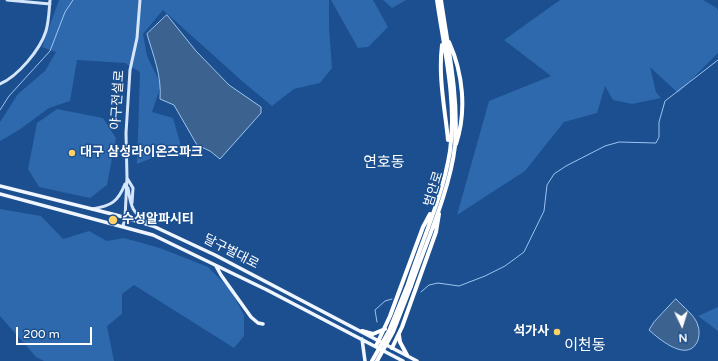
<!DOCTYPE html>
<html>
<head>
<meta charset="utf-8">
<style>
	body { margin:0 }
	#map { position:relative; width:718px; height:361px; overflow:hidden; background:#1b4f8f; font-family:"Varela Round",sans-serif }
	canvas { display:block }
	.north { position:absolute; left:662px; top:305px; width:40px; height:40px; -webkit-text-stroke:3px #1b4f8f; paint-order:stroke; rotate:176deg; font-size:11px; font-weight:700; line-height:16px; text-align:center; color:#fff }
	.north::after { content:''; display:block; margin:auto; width:14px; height:18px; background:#fff; clip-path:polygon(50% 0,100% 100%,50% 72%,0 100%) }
	.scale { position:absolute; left:16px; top:327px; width:76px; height:18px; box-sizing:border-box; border:2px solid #fff; border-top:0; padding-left:5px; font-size:12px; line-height:14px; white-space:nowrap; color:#fff; -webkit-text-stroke:3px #1b4f8f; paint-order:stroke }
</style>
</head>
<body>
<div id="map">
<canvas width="718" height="361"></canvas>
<div class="north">N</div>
<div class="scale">200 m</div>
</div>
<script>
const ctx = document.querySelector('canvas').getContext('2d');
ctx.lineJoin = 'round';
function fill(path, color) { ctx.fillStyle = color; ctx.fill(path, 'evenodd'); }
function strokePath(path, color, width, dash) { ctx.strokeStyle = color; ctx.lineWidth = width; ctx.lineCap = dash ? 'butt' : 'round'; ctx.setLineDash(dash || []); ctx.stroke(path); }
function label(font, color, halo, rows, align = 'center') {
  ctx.font = font + ' "Varela Round","Noto Sans KR",sans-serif'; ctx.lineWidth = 3; ctx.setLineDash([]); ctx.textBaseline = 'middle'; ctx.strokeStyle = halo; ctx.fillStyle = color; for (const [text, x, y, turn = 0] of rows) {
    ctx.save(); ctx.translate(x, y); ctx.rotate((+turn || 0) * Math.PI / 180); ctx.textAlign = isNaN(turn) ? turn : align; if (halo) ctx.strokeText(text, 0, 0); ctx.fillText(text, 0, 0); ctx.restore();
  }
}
const green = new Path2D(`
	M59,0H329V27L332,68L320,83L294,89L272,106L242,81L163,10L143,34L147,56L161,85L152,112L173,118L181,146L137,164L140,72L125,63L77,60L70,101L49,108L19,130L0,141V122L18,94L45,71L56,52L42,47Z
	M331,0H373L388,27L368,47L358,48Z
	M383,0H406L392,8Z
	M560,0H703L717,8L718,11V53L678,93L650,67L656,92L661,98L632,104L613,100L605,86L597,113L564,122L525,171L457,215L489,101L551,76L504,40Z
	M57,109L103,118L116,138L107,185L90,198L39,187L28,169L37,123Z
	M0,209L41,216L63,239L89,231L107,241L124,238L160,248L208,267L230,289L244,315V336L234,348L134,285L122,294V314L107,326L114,361H44L36,357L0,316Z
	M718,307V331L698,316Z`);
const water = new Path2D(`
	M167,15L196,51L229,85L261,107V113L220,159L210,151L197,145L174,105L160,99C162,76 153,55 147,34Z
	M676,299C683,307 696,316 698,326C700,332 699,340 696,344C685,361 659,339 649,330L654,322Z`);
const stream = new Path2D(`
	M0,110L9,96L50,51L65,12L73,0
	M421,292L429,285L438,283L459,286L485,276L505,266L524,252L544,211L547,185L554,174L566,166L605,146L619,142L656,143L659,137V122L665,101L718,60
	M377,322L375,310L385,301L392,299`);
const secondary = new Path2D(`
	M7,0L50,4
	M0,84C18,76 40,50 46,31C49,21 49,10 50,0
	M127,178L133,188L132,203
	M128,188C131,208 132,212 149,224
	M92,209C111,206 118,202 125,184
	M123,226L125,218L127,178L126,133L130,70L137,38L140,0`);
const primary = new Path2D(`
	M0,186L116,215L153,226L215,255L417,361
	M0,194L153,235L267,290L403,361
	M216,266L221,275L251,317L258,323L263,324
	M362,339L365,361`);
const highway = new Path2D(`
	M449,42C463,73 467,111 456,144
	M442,45C438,77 445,109 448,140
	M408,284C422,240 443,196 450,151C457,101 444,49 437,0
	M411,286C426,243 450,190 455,146C459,97 448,48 441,0
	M362,331L373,334L385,329
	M399,335L400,342L407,355
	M376,346L390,316L423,227L430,214
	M392,348L402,327L436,232L439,214`);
const highwayBridge = new Path2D(`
	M372,361L389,331L408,284
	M377,361L393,332L411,286`);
const markers = [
	[72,153,4,"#ffd166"],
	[113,220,5,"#ffd166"],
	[557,332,4,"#ffd166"]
];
const streetNames = [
	["야구전설로",118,100,-86],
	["범안로",434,189,-73],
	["달구벌대로",231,252,27]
];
const poiNames = [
	["대구 삼성라이온즈파크",80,153],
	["수성알파시티",122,220],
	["석가사",549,332,"right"]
];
const quarterNames = [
	["연호동",384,163],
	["이천동",585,346]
];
fill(green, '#2e69ad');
fill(water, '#3c6290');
strokePath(water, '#9cc4f0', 1);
strokePath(stream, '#9cc4f0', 1);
strokePath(secondary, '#d6e6fa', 3);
strokePath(primary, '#f0f6ff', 3.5);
strokePath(highway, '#fff', 4);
strokePath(highwayBridge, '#fff', 4);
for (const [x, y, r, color] of markers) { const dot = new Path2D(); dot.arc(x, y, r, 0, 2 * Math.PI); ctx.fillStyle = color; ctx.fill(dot); strokePath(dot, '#1b4f8f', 1.5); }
label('13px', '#fff', '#1b4f8f', streetNames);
label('bold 13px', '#fff', '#1b4f8f', poiNames, 'left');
label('15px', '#fff', '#1b4f8f', quarterNames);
</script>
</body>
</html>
